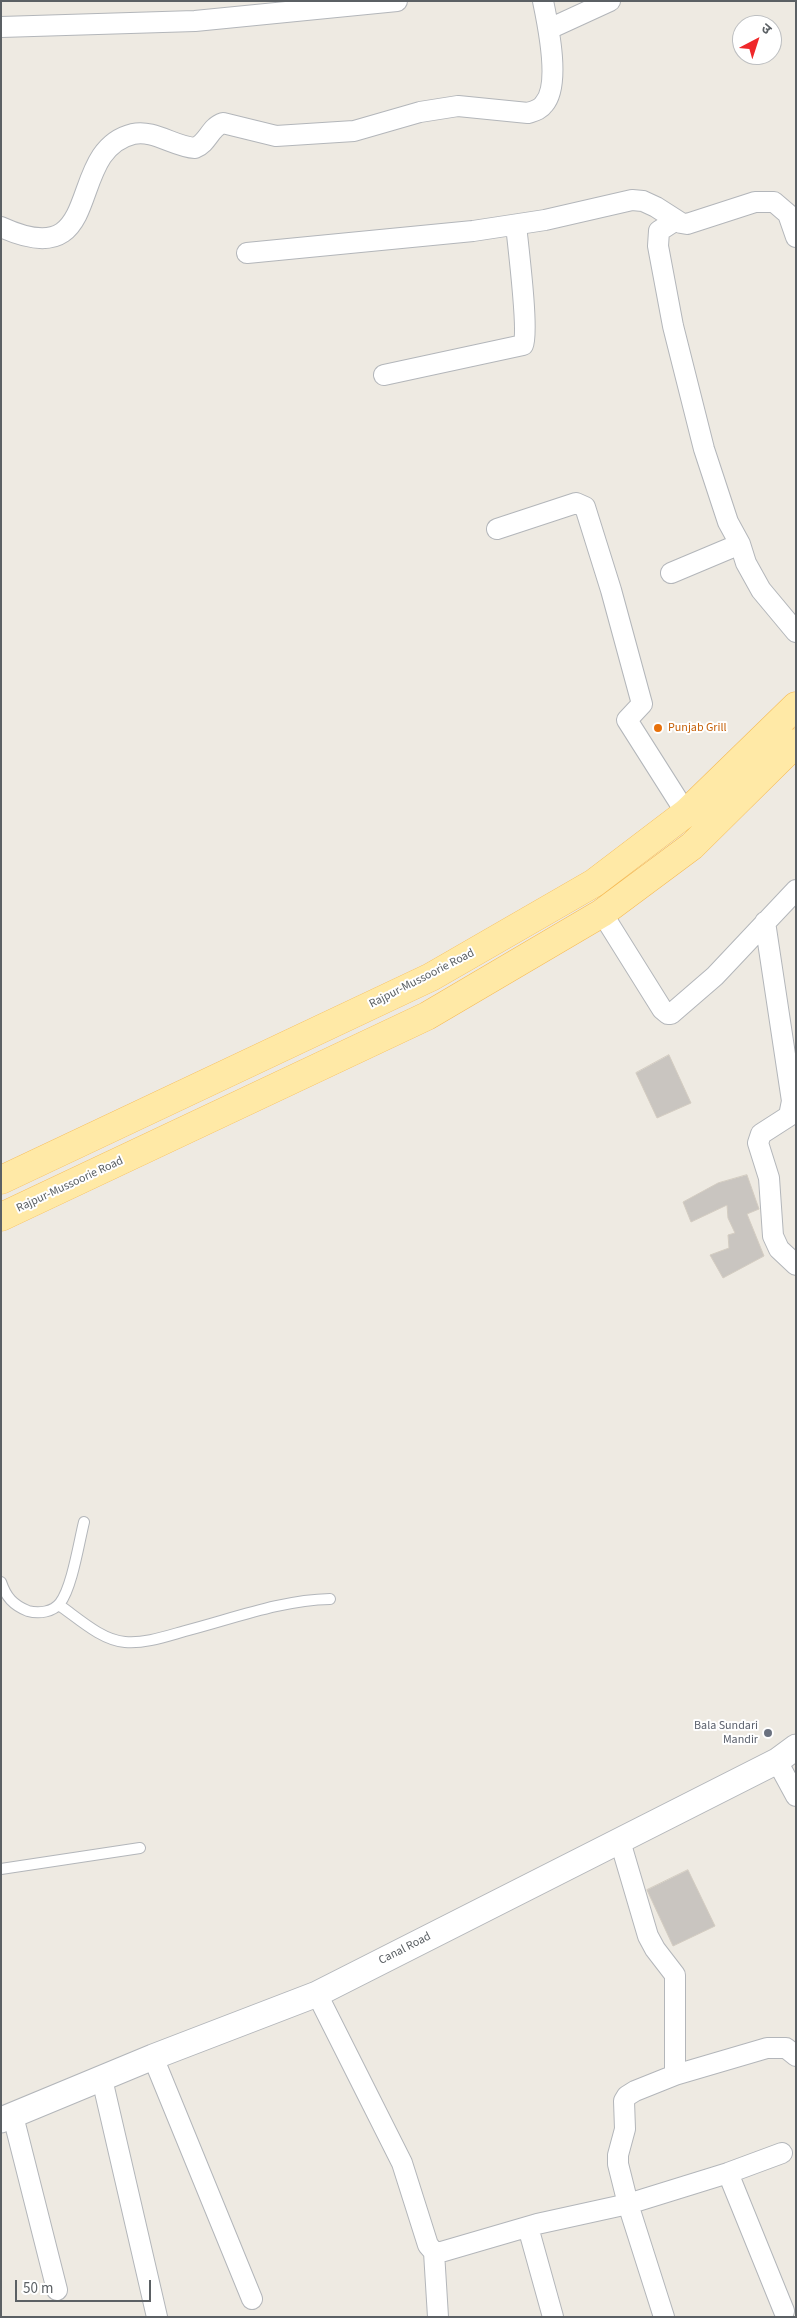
<!DOCTYPE html>
<html>
<head>
<meta charset="utf-8">
<style>
	body { margin:0 }
	#map { position:relative; width:797px; height:2318px; overflow:hidden; background:#eeeae2; font-family:"Source Sans 3","Noto Sans Devanagari",sans-serif }
	canvas { display:block }
	.frame { position:absolute; inset:0; border:2px solid #5b6064; pointer-events:none }
	.north { position:absolute; left:732px; top:15px; width:50px; height:50px; box-sizing:border-box; background:#fff; border:1px solid #bdbfc1; border-radius:50%; rotate:40deg; font-size:14px; font-weight:700; line-height:20px; text-align:center; color:#5b6064 }
	.north::after { content:''; display:block; margin:auto; width:18px; height:22px; background:#ef282a; clip-path:polygon(50% 0,100% 100%,50% 72%,0 100%) }
	.scale { position:absolute; left:15px; top:2280px; width:136px; height:22px; box-sizing:border-box; border:2px solid #5b6064; border-top:0; padding-left:6px; font-size:15px; line-height:18px; white-space:nowrap; color:#5b6064; -webkit-text-stroke:4px #fff; paint-order:stroke }
</style>
</head>
<body>
<div id="map">
<canvas width="797" height="2318"></canvas>
<div class="frame"></div>
<div class="north">उ</div>
<div class="scale">50 m</div>
</div>
<script>
const ctx = document.querySelector('canvas').getContext('2d');
ctx.lineJoin = 'round';
function fill(path, color) { ctx.fillStyle = color; ctx.fill(path, 'evenodd'); }
function strokePath(path, color, width, dash) { ctx.strokeStyle = color; ctx.lineWidth = width; ctx.lineCap = dash ? 'butt' : 'round'; ctx.setLineDash(dash || []); ctx.stroke(path); }
function label(font, color, halo, rows, align = 'center') {
  ctx.font = font + ' "Source Sans 3",sans-serif'; ctx.lineWidth = 4; ctx.setLineDash([]); ctx.textBaseline = 'middle'; ctx.strokeStyle = halo; ctx.fillStyle = color; for (const [text, x, y, turn = 0] of rows) {
    ctx.save(); ctx.translate(x, y); ctx.rotate((+turn || 0) * Math.PI / 180); ctx.textAlign = isNaN(turn) ? turn : align; if (halo) ctx.strokeText(text, 0, 0); ctx.fillText(text, 0, 0); ctx.restore();
  }
}
const building = new Path2D(`
	M669,1055L691,1103L657,1118L636,1073Z
	M747,1175L759,1209L747,1214L764,1256L723,1278L710,1255L729,1248L728,1235L735,1233L728,1218L727,1205L691,1222L683,1202L718,1183Z
	M688,1870L715,1926L673,1946L647,1890Z`);
const service = new Path2D(`
	M1,1582C6,1597 13,1605 28,1611C39,1614 53,1612 60,1603C72,1588 79,1542 84,1522
	M59,1605C78,1618 101,1640 125,1642C144,1644 167,1636 185,1631C232,1619 281,1600 330,1599
	M1,1869L140,1848`);
const minor = new Path2D(`
	M1,27L195,21L397,1
	M549,29L610,1
	M676,220L659,231L658,246L673,326L704,449L728,522L740,544L746,563L761,590L796,632
	M1,227C108,276 63,151 133,134C153,129 175,147 195,148C208,143 210,127 223,123L276,136L354,131L420,112L458,106L528,113C534,111 540,110 544,104C561,85 548,25 543,1
	M247,253L473,231L545,220L632,200L643,201L656,207L681,223L687,224L755,202H774L788,214L796,237
	M384,375L523,345C529,332 518,245 516,225
	M497,529L576,503L585,507L611,590L642,704L627,720L686,813
	M671,573L740,544
	M602,913L662,1009L668,1014H671L715,976L796,890
	M765,922L792,1101L789,1116L761,1134L758,1143L769,1178L773,1236L779,1249L796,1265
	M777,1761L796,1796
	M620,1841L648,1936L655,1949L675,1975V2075L767,2048H786L796,2056
	M317,1994L402,2163L428,2245L434,2252H441L537,2224L628,2204L728,2173L782,2153
	M153,2057L252,2299
	M102,2079L157,2317
	M13,2116L57,2290
	M728,2173L784,2311
	M528,2227L553,2317
	M434,2252L438,2317
	M664,2317L628,2204L618,2164V2155L625,2129L624,2101L627,2096L635,2091L675,2075`);
const tertiary = new Path2D(`
	M1,2120L153,2057L317,1994L777,1761L796,1747`);
const primary = new Path2D(`
	M1,1180L431,977L594,883L686,813L796,706
	M1,1217L427,1016L602,913L692,846L796,743`);
const markers = [
	[658,728,5,"#e8710a"],
	[768,1733,5,"#6b7280"]
];
const foodNames = [
	["Punjab Grill",668,728]
];
const streetNames = [
	["Rajpur-Mussoorie Road",422,979,-27],
	["Rajpur-Mussoorie Road",70,1185,-25],
	["Canal Road",405,1949,-27]
];
const worshipNames = [
	["Bala Sundari",758,1726],
	["Mandir",758,1740]
];
fill(building, '#c9c5c0');
strokePath(building, '#d3ccc1', 1);
strokePath(service, '#b3b6ba', 12);
strokePath(minor, '#b3b6ba', 22);
strokePath(tertiary, '#b3b6ba', 27);
strokePath(primary, '#f6ba54', 29);
strokePath(service, '#fff', 10);
strokePath(minor, '#fff', 20);
strokePath(tertiary, '#fff', 25);
strokePath(primary, '#ffe9a6', 28);
for (const [x, y, r, color] of markers) { const dot = new Path2D(); dot.arc(x, y, r, 0, 2 * Math.PI); ctx.fillStyle = color; ctx.fill(dot); strokePath(dot, '#fff', 2); }
label('12px', '#c56008', '#fff', foodNames, 'left');
label('12px', '#5b6064', '#fff', streetNames);
label('12px', '#5b616d', '#fff', worshipNames, 'right');
</script>
</body>
</html>
